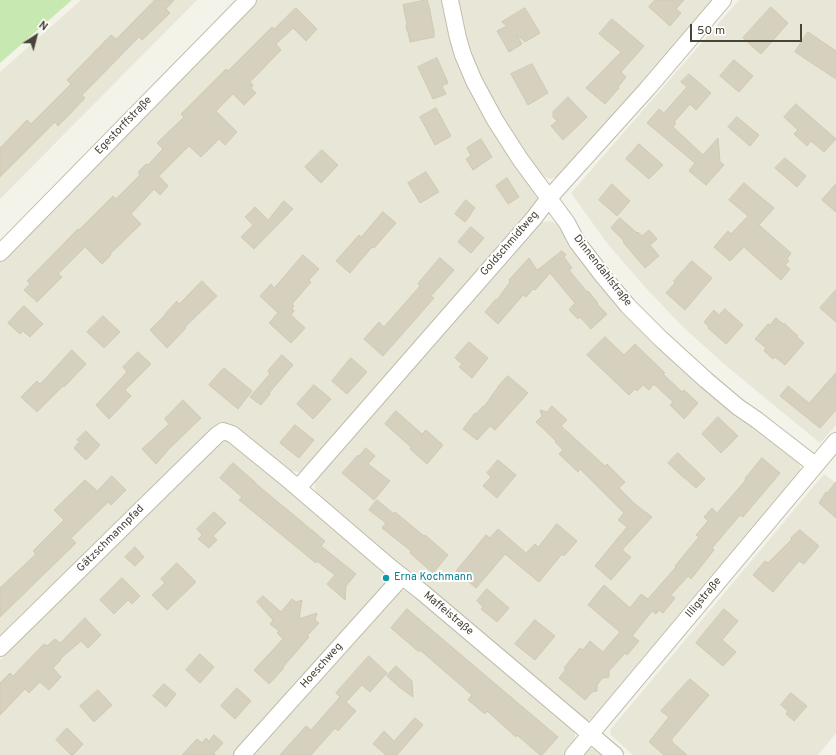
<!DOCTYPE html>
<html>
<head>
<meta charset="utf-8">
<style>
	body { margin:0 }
	#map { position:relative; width:836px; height:755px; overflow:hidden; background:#f4f3e9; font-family:Overpass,sans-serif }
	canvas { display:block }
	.north { position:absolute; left:16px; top:16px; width:40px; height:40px; -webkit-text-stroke:3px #fff; paint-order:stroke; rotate:36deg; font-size:11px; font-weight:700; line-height:16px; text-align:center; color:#484437 }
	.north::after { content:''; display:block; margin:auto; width:14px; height:18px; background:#484437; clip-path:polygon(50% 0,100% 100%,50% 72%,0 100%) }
	.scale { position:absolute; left:690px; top:24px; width:112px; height:18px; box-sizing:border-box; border:2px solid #484437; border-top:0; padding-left:5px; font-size:12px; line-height:14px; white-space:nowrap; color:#484437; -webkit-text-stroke:3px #fff; paint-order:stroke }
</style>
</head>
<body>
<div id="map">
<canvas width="836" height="755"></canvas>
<div class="north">N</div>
<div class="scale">50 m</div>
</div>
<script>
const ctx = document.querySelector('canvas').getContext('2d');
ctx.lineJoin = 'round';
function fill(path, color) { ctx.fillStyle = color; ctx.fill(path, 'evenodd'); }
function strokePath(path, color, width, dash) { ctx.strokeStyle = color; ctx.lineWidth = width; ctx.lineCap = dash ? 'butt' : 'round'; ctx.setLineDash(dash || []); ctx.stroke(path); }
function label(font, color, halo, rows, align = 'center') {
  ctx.font = font + ' Overpass,sans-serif'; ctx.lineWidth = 4; ctx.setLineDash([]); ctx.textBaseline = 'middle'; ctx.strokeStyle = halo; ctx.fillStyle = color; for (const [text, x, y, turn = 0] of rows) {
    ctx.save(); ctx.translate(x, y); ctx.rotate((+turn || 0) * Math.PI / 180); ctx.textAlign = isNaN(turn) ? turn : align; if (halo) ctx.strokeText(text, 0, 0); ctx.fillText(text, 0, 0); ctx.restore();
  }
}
const residential = new Path2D(`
	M81,0H197L0,199V72Z
	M257,0H446L453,31L536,193L537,197L536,204L532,210L304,470L300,472L288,471L237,428L232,425L228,423L219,424L214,427L0,641V262Z
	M454,0H715L562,175L551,179L545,177L532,163L481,84L465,40Z
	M739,0H836V425L820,443L724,364L682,326L644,286L607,243L571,193Z
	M551,221L559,225L595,274L799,462L801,471L593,719L589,720H584L319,497L315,489V480L318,475L538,224L542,222Z
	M227,441L232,443L388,574L389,577L385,585L233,755H0V660L216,444L221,442Z
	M824,474L836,483V733L818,755H633L611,735L610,730Z
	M404,590L407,591L414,595L574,730L575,734V743L564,755H251L400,591Z
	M589,749H594L599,751L604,755H581L584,751Z`);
const green = new Path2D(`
	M0,0H72L0,63Z`);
const building = new Path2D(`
	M155,0H174L166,9L170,13L142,40L139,37L82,95L85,98L67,117L58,126L55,122L0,177V148L27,120L31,124L71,84L67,80L111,35L116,39Z
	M427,0L430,10V11L434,32V37L410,42L408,32L407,31L406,26L407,24L403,5Z
	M655,0H684L676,9L681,13L670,26L649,7Z
	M771,7L788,23L761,54L743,38Z
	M296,8L317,29L306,41L293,28L276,44L281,50L250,82L253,85L251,88L256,93L244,105L233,94L216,111L237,132L225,145L219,139L201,157L189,146L159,176L168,186L160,195L154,189L131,214L141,224L110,254L111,255L102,264L85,247L58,274L62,277L37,302L24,290L30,284L27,281L78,229L79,230L113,196L116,199L140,175L138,172L146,164L148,165L163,149L157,143L184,117L181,114L226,69L228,71L272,27L274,29Z
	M525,8L540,33L525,42L516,34L522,44L509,52L497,31L507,26L502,22Z
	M612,19L644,46L621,72L626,77L618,87L619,88L605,104L586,88L621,52L599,34Z
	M808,32L836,51V79L795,52Z
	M437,58L448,83L442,86L446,94L433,99L418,67Z
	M734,60L753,76L739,92L720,76Z
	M532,64L548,93L528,105L511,74Z
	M689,74L711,93L696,110L690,104L674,122L676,123L673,127L703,155L718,138L720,162L724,165L706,185L689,171L695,163L647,123L659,109L664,113L687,87L681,82Z
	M568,97L587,117L563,140L551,126L557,121L553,117V112Z
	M796,104L836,139L824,152L811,141L807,146L794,134L798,130L784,117Z
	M436,108L451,136L435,145L420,117Z
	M737,117L759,135L750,146L728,127Z
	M481,139L492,157L473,170L466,159L471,156L467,148Z
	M639,144L663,165L649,179L626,159Z
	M322,150L338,165L321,183L305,167Z
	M785,158L806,176L797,187L775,168Z
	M426,172L439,192L420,203L408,183Z
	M507,178L519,197L508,204L496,186Z
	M744,183L774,208L759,225L791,253L787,259L789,261L785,265L790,269L781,280L744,247L730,261L714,247L728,231L731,234L748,216L729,200Z
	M612,184L630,201L617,216L599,200Z
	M836,184V212L822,200Z
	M466,200L475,208L471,213V214L465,222L455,214Z
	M284,201L293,209L254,249L241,237L253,225L245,217L255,207L268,220Z
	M383,212L396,223L374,248L372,247L350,273L336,261L359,235L361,237Z
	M620,218L637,233L638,232L642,236L649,230L657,239L650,245L659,256L645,268L623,242L624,241L611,228Z
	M471,227L484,238L471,253L458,242Z
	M562,251L566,255L564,257L572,268L569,270L587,292L588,291L598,303L597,304L607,314L591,329L580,317L578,319L569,310L575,303L550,273L535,290L533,289L526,297L523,295L498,324L485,312L496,299L497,300L510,282L509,280L529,258L537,270Z
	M303,255L319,269L309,280L311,282L292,304L294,306L292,308L294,311L291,315L305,328L291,343L269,323L278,313L260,296L271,284L274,288Z
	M440,258L454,270L431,296L434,298L383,356L364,339L379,322L384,327L420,286L418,284Z
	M692,261L712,278L685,310L666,293L675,283L674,281Z
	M202,281L217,296L185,327L186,328L167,348L150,330L165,315V314L177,301L179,304Z
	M836,290V322L820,308Z
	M24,306L43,324L30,337L23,331L20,334L8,323Z
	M725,309L743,325L726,344L708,328L709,327L704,322L714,310L719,315Z
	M103,316L120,332L104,348L87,332Z
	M776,318L783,324L784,323L798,336L797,337L804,343L785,365L775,357L773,359L764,351L766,348L755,339L768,324L770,325Z
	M605,337L624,355L635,344L665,373L663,374L682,392L684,390L698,403L684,419L670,405L673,402L654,384L649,390L643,385L637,391L635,389L629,395L587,355Z
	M469,342L488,358L472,378L459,367L462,364L455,358Z
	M72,350L86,364L64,387L63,386L37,412L21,397L37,381L40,384Z
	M138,352L151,364L125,390L131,396L109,419L96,405L127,372L123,367Z
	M282,355L293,365L269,393L270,394L261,405L250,397L270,374L268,371Z
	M351,358L367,372L347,394L332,381Z
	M224,368L252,391L238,409L209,385Z
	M836,373V410L820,428L780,396L788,386L809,403Z
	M508,376L528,393L495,430L490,426L477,440L463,429L475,413L476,414L483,406L484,407L500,384Z
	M314,385L331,399L313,419L297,404Z
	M183,400L201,418L169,449L156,464L142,449L169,424L165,419Z
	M552,406L567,420L561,426L605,466L607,464L625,482L619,488L635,504L652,517L622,550L631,557L611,580L595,566L627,527L618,520L624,513L580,469L578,472L559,454L563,450L555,442L556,441L536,422L542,416L540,410L547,412Z
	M396,411L422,434L426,430L443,445L427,464L410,449L411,447L385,424Z
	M718,417L738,436L721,453L702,434Z
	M295,425L314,440L299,458L280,443Z
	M86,431L100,445L86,460L74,448L80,441L77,440Z
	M366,448L375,456L368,464L390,481L374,500L342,473L358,455L359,456Z
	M678,453L705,479L696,488L685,478H684L668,463Z
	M762,458L780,473L743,517L740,515L712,548L714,550L691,579L688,576L671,595L675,598L663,613L659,610L656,614L652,611L632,636L639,641L627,655L625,653L609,671V677L603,678L600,681L597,685V691L592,692L585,700L559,678L566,669L564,668L580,648L583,650L590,641L603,652L620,632L588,605L604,585L630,608L641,594L648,599L676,567L675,566L699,537L696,535L708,521L704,517L712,508L717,513L746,480L745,479Z
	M498,460L516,475L497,498L483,486L491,477L487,473Z
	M233,463L255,482V483L325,541L321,546L356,574L346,586L345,600L327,584L335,575L317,561L316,563L239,500L242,497L220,478Z
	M112,476L126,490L111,505L108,502L71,538L76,543L0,617V588L36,554L33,551L64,520L54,510L85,480L97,491Z
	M836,482V518L819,503L826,492L827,493Z
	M377,500L394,514L395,512L424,536L425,535L448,555L433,573L410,553L411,551L382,528L386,523L369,510Z
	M214,512L226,523L213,536L217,540L209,548L198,539L202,535L197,529Z
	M557,524L577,541L564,556L562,554L539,582L505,554L476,588L456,571L486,535L490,538L498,529L526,553L535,544L538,547Z
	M800,530L819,546L804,564L799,561L773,592L753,575L765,561L768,563L792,539L791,538Z
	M135,547L144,557L135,566L125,557Z
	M177,563L196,582L167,610L152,595L165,583L161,579Z
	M122,578L140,596L132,604L128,600L114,614L100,600Z
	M487,589L509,608L497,622L481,609L483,607L477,601Z
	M263,596L281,612L292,599L296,602L302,600L299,619L317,613L315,620L319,623L307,636L309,637L283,667L284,668L269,684L254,670L283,639L277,633L279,631L270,624L273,620L257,602Z
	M407,609L558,737L542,755H540L517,735L516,737L487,711L485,714L468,700L472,695L420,650L419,652L391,628Z
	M724,609L738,621L722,640L736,652L723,666L696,643Z
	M85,618L101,635L88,648L81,641L60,659L61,660L53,668L61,677L49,690L40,682L29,693L25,689L0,715V683L10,673L13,676L44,644L47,646L55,639L60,643Z
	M535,620L555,636L535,660L515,644Z
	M200,654L214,667L200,683L186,670Z
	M369,656L387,673L370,692L362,685L346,702L356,711L338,731L335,728L311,755H280L306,726L311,730L340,697L341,698L336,693Z
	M396,666L412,681L413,697L399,687L387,676Z
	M690,679L709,695L671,740L673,741L672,742L687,755H664L649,742L669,717L661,711Z
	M164,684L176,694L166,707L153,696Z
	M237,688L251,701L235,719L221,706Z
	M98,690L112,705L94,722L80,706Z
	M791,693L807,706L794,721L786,714L788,711L781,705Z
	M415,718L423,725L397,755H386L373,744L384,731L394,741Z
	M67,728L83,744L73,755H71L56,740Z
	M214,735L223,743L214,753L215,755H182L197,739L202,743L206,738L209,741Z`);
const street = new Path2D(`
	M450,0L458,38L463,55L474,81L495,120L520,159L567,223L577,242L603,276L628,306L661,339L706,380L738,407L757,420L815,465
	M0,253L248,0
	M298,488L534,218L549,198L648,88L723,0
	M0,648L217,435L223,431L232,434L285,477L390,567L422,592L615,755
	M242,755L402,577
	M573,755L836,441`);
const markers = [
	[386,578,4,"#0f9aa8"]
];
const streetNames = [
	["Egestorffstraße",124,126,-46],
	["Goldschmidtweg",510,244,-49],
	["Dinnendahlstraße",602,271,52],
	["Gätzschmannpfad",111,539,-45],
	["Illigstraße",704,598,-50],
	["Maffeistraße",448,614,40],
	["Hoeschweg",322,666,-48]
];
const cultureNames = [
	["Erna Kochmann",394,578]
];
fill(residential, '#e8e6d7');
fill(green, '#c7e8b1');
fill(building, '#d6d0be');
strokePath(building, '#d1cab1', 1);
strokePath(street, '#c0bcab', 18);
strokePath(street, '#fff', 16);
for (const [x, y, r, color] of markers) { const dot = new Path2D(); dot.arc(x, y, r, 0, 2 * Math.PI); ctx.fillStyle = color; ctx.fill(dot); strokePath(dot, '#fff', 1.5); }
label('11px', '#484437', '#fff', streetNames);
label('11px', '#0d838f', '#fff', cultureNames, 'left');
</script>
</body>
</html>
